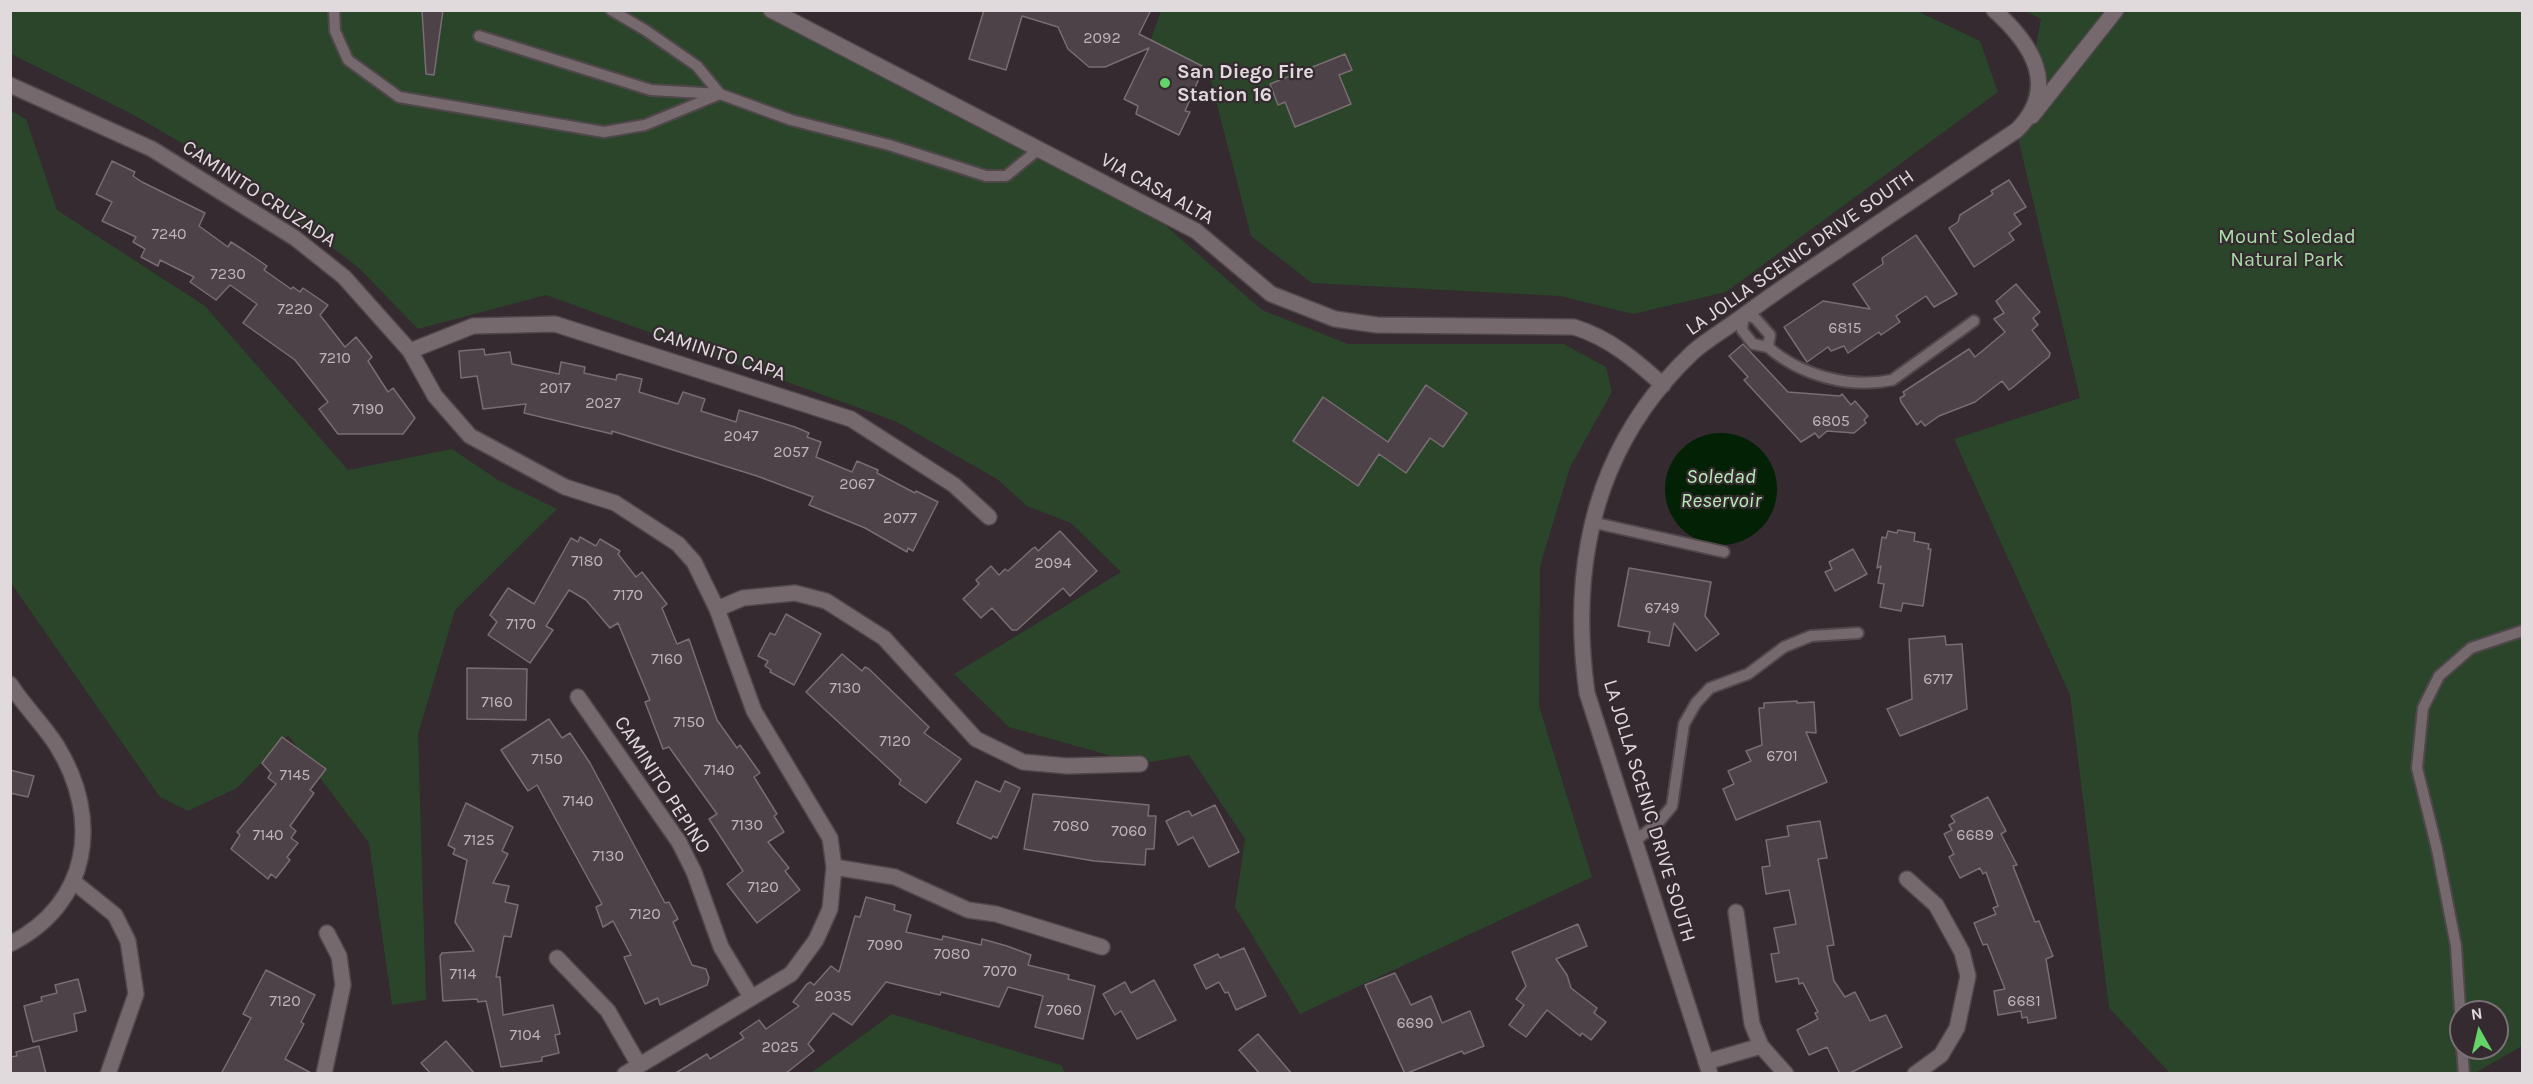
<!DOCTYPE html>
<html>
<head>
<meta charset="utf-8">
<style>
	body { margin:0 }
	#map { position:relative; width:2533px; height:1084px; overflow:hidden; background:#342a2f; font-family:Karla,sans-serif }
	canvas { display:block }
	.frame { position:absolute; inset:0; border:12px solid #e1dadd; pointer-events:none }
	.north { position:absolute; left:2449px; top:1000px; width:60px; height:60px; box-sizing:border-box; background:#342a2f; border:2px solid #797075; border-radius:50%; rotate:352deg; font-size:16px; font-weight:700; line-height:24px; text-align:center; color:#e1dadd }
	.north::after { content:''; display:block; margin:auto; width:21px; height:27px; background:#64d468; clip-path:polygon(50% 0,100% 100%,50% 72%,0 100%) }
</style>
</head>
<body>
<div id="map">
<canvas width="2533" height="1084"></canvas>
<div class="frame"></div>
<div class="north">N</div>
</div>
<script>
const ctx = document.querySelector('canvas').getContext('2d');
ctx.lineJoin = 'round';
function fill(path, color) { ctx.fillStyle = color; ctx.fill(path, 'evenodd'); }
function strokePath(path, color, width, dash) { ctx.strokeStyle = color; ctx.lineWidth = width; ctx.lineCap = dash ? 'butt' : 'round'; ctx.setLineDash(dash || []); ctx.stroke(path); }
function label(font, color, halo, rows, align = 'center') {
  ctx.font = font + ' Karla,sans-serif'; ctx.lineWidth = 4.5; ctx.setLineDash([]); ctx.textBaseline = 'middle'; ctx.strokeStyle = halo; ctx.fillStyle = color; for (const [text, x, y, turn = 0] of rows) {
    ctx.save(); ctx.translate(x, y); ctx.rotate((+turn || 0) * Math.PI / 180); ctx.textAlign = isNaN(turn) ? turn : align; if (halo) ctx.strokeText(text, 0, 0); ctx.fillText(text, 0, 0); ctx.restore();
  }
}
const green = new Path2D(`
	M1915,10L1980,41L1998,92L1726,292L1633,314L1560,296L1312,283L1251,236L1209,74L1143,61L1161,11Z
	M10,11H768L1165,225L1262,310L1348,344H1564L1606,367L1612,392L1570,467L1540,566L1539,706L1592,877L1300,1014L1235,907L1245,839L1189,755L1140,764L1009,727L954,674L1121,572L1071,523L1027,506L997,479L895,421L546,295L418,329L359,268L239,176L130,113L11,54Z
	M2025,11H2522V1046L2475,1073H2170L2109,1008L2070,695L1954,439L2080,398L2019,142L2041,19ZM2461,1012H2497V1048H2461Z
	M10,110L26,119L57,210L205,306L348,470L452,449L498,480L557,509L455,610L418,734L426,1000L392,1005L369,843L288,735L237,788L188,811L160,797L11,583Z
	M892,1014L1061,1065L1065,1073H811Z`);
const water = new Path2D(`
	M1665 489a56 56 0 1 1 112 0a56 56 0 1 1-112 0Z`);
const building = new Path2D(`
	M422,10H443L434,75L426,74Z
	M984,10H1151L1139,34L1204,67L1185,111L1190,112L1179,135L1136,114L1138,106L1124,99L1149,48L1105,67H1089L1068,49L1058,27L1022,16L1006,70L969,59Z
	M1345,54L1352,70L1339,75L1351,104L1295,127L1285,102L1278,105L1270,84Z
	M112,161L135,172L133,176L142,182L205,213L199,226L228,247L231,242L245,251L267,266L264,270L291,289L293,287L300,292L303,288L328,305L320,315L345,347L356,337L372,357L368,361L388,392L393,388L415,418L403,434H338L319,409L328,402L295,360L243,323L257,304L230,285L216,300L190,282L194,277L160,260L158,266L141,257L145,249L133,242L136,237L102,221L112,202L96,194Z
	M2009,180L2026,207L2014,214L2021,224L2009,233L2014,240L1974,267L1949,228L1958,222L1960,215L1993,194L1991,191Z
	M1916,235L1957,294L1934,307L1926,296L1896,316L1900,322L1881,335L1879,332L1848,353L1844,346L1831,351L1828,347L1807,362L1784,327L1823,301L1870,309L1853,284L1883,264L1882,258Z
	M2016,284L2040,312L2033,318L2038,325L2032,330L2050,353L2049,357L2012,388L2009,390L2002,381L1975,402L1939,416L1925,426L1921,421L1917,425L1901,402L1900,398L1905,395L1903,392L1969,349L1975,357L2005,332L1994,319L2004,313L1996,301Z
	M1743,344L1788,392L1840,396L1842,394L1851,405L1855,401L1868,416L1864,420L1866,423L1854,433L1827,431L1819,438L1815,433L1801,442L1744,380L1748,377L1729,356Z
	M484,349L485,355L510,352L512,364L559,374L561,362L585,367L584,373L616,380L617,375L620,374L642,379L639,392L678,404L683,392L705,399L701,411L736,422L739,410L795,427L809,433L807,437L821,442L816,457L852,472L857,461L878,470L877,473L915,493L916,491L938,502L913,551L908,548L907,552L865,528L809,505L813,497L757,476L612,431V434L524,413L526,404L483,409L477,376L461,378L459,351Z
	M1426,385L1467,413L1443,447L1430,438L1406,473L1379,454L1358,486L1293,441L1323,397L1388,442Z
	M1898,530L1915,533L1914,541L1929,544L1928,549H1931L1923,606L1903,603L1901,611L1880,607L1884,584L1878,583L1881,566L1877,568L1882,537L1886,538L1888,531L1897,533Z
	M1060,531L1097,571L1070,596L1063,588L1017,630H1012L992,608L981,618L963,599L979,584L976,580L991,566L999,575L1005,569L1008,571L1032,549L1035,547L1038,551Z
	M580,537L596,546L600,539L620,551L618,554L636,577L642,572L667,604L662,608L677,644L689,639L717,720L737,748L740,745L760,773L754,777L777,814L774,816L784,832L768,842L789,868L785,871L800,890L757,923L727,884L743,871L709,819L717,814L669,747L663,749L645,702L650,700L618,623L610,628L586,600L569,590L546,626L553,630L530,663L488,635L497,622L490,615L508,588L534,604L571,538L578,542Z
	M1853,549L1867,574L1835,591L1825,572L1832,569L1829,562Z
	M1629,568L1711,582L1705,616L1719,634L1696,651L1674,623L1669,646L1648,642L1650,632L1618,626Z
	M786,614L821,634L794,685L770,672L771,670L765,666L768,661L758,656L770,633L775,635Z
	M1945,636L1946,645L1962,644L1967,709L1900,736L1887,709L1912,699L1909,639Z
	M842,654L862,671L865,667L869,669L929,727L924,733L961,759L926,803L899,784L901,780L806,692Z
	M467,668L527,669L526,720L467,719Z
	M1797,701V703L1814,702L1816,733L1806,732L1827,782L1736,820L1723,789L1734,784L1728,771L1751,761L1746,751L1762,745L1759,708H1764V703Z
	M549,719L562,738L570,733L590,763L665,903L669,902L678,919L673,922L692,965L706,969L709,978L707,985L660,1005L658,998L645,1004L624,957L631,955L613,921L603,927L596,907L602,904L537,785L528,791L501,750Z
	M282,737L326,769L310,790L314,793L290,826L296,831L291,838L298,843L287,857L290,860L276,878L271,874L268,879L231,849L240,835L237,832L276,784L268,778L271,773L262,763Z
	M10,770L34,776L28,797L10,793Z
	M976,781L1000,792L1005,781L1020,788L997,838L993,836L991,839L957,823Z
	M1033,794L1149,805L1148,816H1156L1154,849H1146L1145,865L1094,861L1024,849Z
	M1988,797L2006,831L2001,834L2017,865L2013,866L2035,922L2039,921L2053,956L2046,959L2056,1018L2028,1023L2027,1017L2022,1018L2021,1011L1998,1015L1994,991L2005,989L1987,944L1983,945L1974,923L1996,914L1993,908L1998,906L1986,872L1983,874L1980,868L1960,878L1949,857L1954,854L1944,834L1952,830L1949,825L1955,822L1951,816Z
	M466,803L513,827L502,851L508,854L493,883L509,886L505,902L518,905L511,937L504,936L496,977H500L503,1015L553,1005L560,1034L555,1035L559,1053L542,1057V1061L501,1067L486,1001L478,1002L477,999L443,1001L440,956L442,953L474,951L455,922L467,860L453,854L455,849L448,845Z
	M1215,805L1239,852L1209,867L1193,837L1178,845L1166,821L1185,812L1189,811L1192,816Z
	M1820,821L1827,858L1818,859L1834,945L1827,946L1834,981L1845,997L1855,992L1870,1021L1886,1015L1902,1047L1848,1074H1840L1827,1047L1809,1055L1797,1030L1818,1019L1815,1013L1818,1012L1803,983L1799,984L1798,978L1776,982L1771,954L1779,953L1774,928L1796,924L1789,890L1766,894L1762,867L1770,866L1766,840L1789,836L1787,826Z
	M866,897L895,905L894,910L911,915L906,932L942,940L943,936L981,945L982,939L1007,946L1031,955L1028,965L1069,975L1068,979L1095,986L1083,1039L1035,1027L1043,996L1008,987L999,1007L941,992L940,995L886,982L852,1025L833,1013L808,1044L814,1051L785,1074H674L707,1054L710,1059L744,1038L740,1033L759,1020L766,1029L799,1006L793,1002L807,984L810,982L814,985L831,966L839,972L855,916L860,917Z
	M1578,924L1587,946L1556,959L1567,975L1571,988L1597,1008L1594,1013L1606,1022L1591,1040L1582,1033L1580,1036L1547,1010L1526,1037L1509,1025L1524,1005L1516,999L1526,986L1512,952Z
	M1244,948L1266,996L1236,1010L1228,992L1225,993L1219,982L1206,989L1194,965L1218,954L1220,958Z
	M266,970L315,995L301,1022L304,1024L285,1059L313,1074H221L251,1018L243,1014Z
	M1395,973L1411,1005L1431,996L1442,1023L1470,1011L1484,1046L1464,1054L1462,1051L1405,1074L1365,985Z
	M78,979L86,1011L74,1014L77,1031L33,1042L24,1006L42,1001L41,997L57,993L55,985Z
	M1154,980L1176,1020L1137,1039L1121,1011L1115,1015L1103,994L1125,982L1131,993Z
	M1258,1034L1292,1074H1260L1239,1050Z
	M446,1041L475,1074H431L421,1063Z
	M39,1046L46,1074H10V1057L17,1056L16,1052Z`);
const service = new Path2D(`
	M334,10L335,31L348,60L399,97L604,132L645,125L720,94L651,90L479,36
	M611,10L645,30L697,66L720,94L791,120L889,145L986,176H1006L1039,149
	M1744,315L1755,318L1770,335L1768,347L1753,344L1742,330Z
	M1768,347C1800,375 1849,389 1892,380L1974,321
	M1591,522L1724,552
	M1635,841L1658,823L1672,806L1684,724L1696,703L1710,688L1748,674L1784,647L1811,636L1858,633
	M2461,1025L2456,946L2437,849L2417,768L2423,708L2439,676L2471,648L2522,631
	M2462,1048L2464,1074`);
const minor = new Path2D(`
	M771,10L1196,231L1271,294L1335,319L1377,325L1574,327C1610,338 1636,361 1663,385
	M10,85L152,149L295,238L344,277L410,351L435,396L470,436L565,487L615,503L678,544L694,562L717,609L754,711L830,838L834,867L830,909L816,940L791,974L625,1074
	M2032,116L2116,10
	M410,351L473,326L555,324L851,419L954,485L989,517
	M717,609L743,598L795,593L826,601L884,638L976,739L1023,762L1067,766L1140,764
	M10,684C24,706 43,724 57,746C102,819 90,904 10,944
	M578,697L679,842L694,872L721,947L751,997
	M834,867L895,877L968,910L996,914L1102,947
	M1907,879L1936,905L1962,952L1968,976L1957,1028L1941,1055L1915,1074
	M74,882L115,915L128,941L136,994L108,1074
	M1736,912L1752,1024L1761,1046L1786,1074
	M557,958L608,1011L639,1065
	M1706,1062L1761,1046
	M324,1074L343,985L339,956L327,933`);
const tertiary = new Path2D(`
	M1710,1074L1587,693C1569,564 1594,446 1692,353C1704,342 1719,333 1732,324C1763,301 1793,280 1825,259C1889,216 1953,173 2017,130C2060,87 2032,44 1994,10`);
const markers = [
	[1165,83,6,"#64d468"]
];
const numberNames = [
	["2092",1102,38],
	["7240",169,234],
	["7230",228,274],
	["7220",295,309],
	["6815",1845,328],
	["7210",335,358],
	["2017",555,388],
	["2027",603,403],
	["7190",368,409],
	["6805",1831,421],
	["2047",741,436],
	["2057",791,452],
	["2067",857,484],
	["2077",900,518],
	["7180",587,561],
	["2094",1053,563],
	["7170",628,595],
	["6749",1662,608],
	["7170",521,624],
	["7160",667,659],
	["6717",1938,679],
	["7130",845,688],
	["7160",497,702],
	["7150",689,722],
	["7120",895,741],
	["6701",1782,756],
	["7150",547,759],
	["7140",719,770],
	["7145",295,775],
	["7140",578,801],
	["7130",747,825],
	["7080",1071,826],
	["7060",1129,831],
	["7140",268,835],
	["6689",1975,835],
	["7125",479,840],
	["7130",608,856],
	["7120",763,887],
	["7120",645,914],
	["7090",885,945],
	["7080",952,954],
	["7070",1000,971],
	["7114",463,974],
	["2035",833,996],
	["7120",285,1001],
	["6681",2024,1001],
	["7060",1064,1010],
	["6690",1415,1023],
	["7104",525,1035],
	["2025",780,1047]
];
const poiNames = [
	["San Diego Fire",1177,72],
	["Station 16",1177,95]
];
const streetNames = [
	["VIA CASA ALTA",1157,189,29],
	["CAMINITO CRUZADA",259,194,33],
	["LA JOLLA SCENIC DRIVE SOUTH",1800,253,-35],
	["CAMINITO CAPA",719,354,18],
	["CAMINITO PEPINO",662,785,57],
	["LA JOLLA SCENIC DRIVE SOUTH",1649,811,73]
];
const parkNames = [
	["Mount Soledad",2287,237],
	["Natural Park",2287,260]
];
const waterNames = [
	["Soledad",1721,477],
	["Reservoir",1721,501]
];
fill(green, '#2a452a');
fill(water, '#032205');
fill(building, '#4d4248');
strokePath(building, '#796d72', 1.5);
strokePath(service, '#4f474a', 14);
strokePath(minor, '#4f474a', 18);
strokePath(tertiary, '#4f474a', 18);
strokePath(service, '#75696e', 10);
strokePath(minor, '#75696e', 15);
strokePath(tertiary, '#75696e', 15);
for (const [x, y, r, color] of markers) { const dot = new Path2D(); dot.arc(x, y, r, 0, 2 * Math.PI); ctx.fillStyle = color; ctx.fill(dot); strokePath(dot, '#342a2f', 2); }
label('16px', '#bcb4b8', null, numberNames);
label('bold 20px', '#e1dadd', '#342a2f', poiNames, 'left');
label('20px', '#e1dadd', '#342a2f', streetNames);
label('20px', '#a9dfa7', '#342a2f', parkNames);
label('italic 21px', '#b5ecb4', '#342a2f', waterNames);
</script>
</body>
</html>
